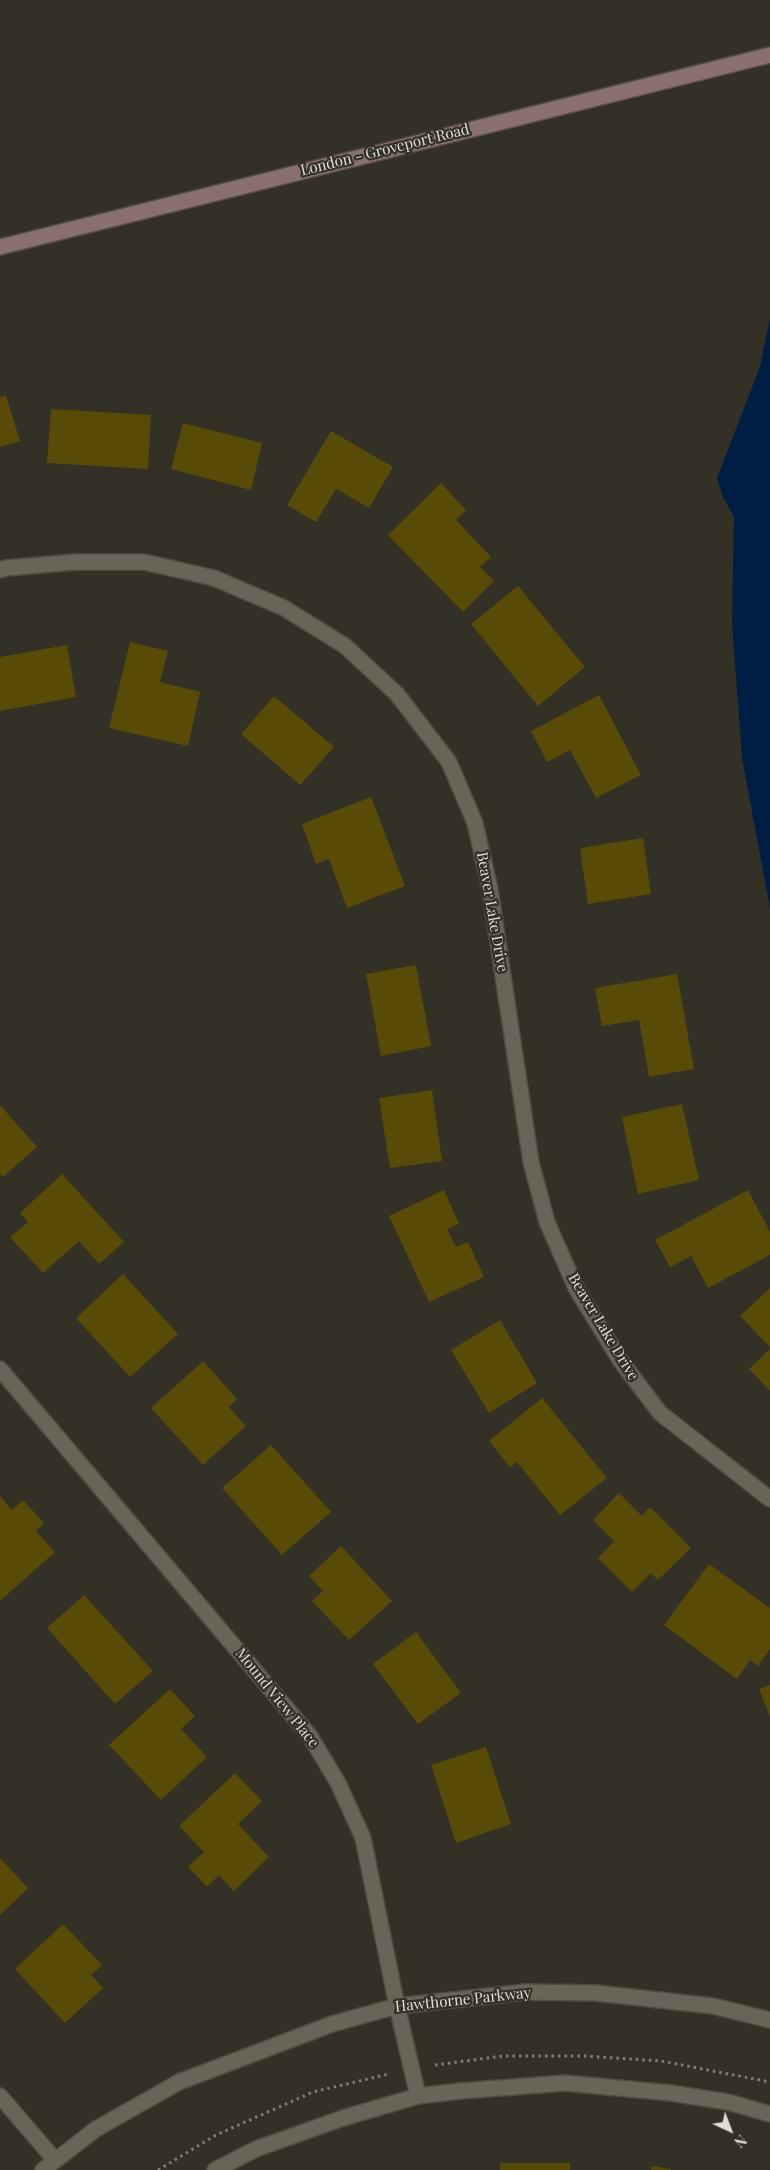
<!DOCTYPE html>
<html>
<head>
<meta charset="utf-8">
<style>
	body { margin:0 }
	#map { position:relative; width:770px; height:2170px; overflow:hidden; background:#333025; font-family:"Playfair Display",serif }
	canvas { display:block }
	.north { position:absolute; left:705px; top:2105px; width:50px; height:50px; -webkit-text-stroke:4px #333025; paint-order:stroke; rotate:137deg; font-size:14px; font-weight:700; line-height:20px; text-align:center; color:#e0ded7 }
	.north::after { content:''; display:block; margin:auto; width:18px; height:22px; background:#e0ded7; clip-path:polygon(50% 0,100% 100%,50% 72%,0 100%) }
</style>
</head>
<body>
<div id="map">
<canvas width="770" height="2170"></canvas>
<div class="north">N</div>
</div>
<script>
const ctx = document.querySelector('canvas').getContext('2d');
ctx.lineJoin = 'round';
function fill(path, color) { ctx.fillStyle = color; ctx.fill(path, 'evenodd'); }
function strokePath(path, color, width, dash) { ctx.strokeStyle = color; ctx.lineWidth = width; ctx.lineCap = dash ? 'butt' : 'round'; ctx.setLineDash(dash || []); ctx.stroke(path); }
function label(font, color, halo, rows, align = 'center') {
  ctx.font = font + ' "Playfair Display",serif'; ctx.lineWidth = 4.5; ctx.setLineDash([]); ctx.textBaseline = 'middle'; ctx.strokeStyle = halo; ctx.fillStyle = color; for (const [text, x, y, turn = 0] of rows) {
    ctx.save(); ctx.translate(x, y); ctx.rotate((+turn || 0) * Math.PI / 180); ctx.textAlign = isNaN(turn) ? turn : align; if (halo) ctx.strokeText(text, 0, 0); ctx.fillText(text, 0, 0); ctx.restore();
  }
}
const water = new Path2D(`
	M770,319V908L742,758L732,622L734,517L723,497L717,478L760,367Z`);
const building = new Path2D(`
	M6,396L20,441L0,447V397Z
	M51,409L151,415L148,469L47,463Z
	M183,423L262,443L251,490L171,469Z
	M331,431L393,467L369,508L336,489L316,522L287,505Z
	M441,483L466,510L456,520L491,557L480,567L494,581L463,612L388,535Z
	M518,586L585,667L538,706L471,624Z
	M130,642L168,651L160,682L200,692L188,746L109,728Z
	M67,645L76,697L0,711V657Z
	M599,695L641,775L596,798L570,750L547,762L531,731Z
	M274,696L334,747L300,785L241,734Z
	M371,797L405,886L347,908L329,859L316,864L302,824Z
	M643,838L651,894L588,904L580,848Z
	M416,965L431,1046L381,1056L366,974Z
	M677,974L694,1069L649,1077L639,1020L602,1026L595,988Z
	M432,1090L442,1161L390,1168L379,1098Z
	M682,1104L699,1180L638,1194L622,1117Z
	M0,1105L37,1147L3,1177L0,1174Z
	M62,1174L124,1242L99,1264L79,1241L43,1273L10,1237L28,1222L20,1213Z
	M444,1190L459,1224L447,1229L456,1247L468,1242L484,1277L429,1302L389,1216Z
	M748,1190L770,1232V1255L708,1288L691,1256L670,1267L655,1240Z
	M123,1274L178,1334L130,1377L76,1318Z
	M770,1288V1347L740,1316Z
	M500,1320L537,1383L489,1413L451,1350Z
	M770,1349V1391L749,1369Z
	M203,1361L237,1399L229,1407L246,1426L203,1465L151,1408Z
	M542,1398L607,1478L560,1515L517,1462L510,1467L489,1441Z
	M271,1445L331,1512L282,1555L222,1488Z
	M619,1493L642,1516L650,1507L691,1548L658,1580L651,1573L632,1592L598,1558L614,1541L593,1520Z
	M0,1496L12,1510L23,1500L44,1523L36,1531L55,1552L0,1601Z
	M341,1546L392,1601L349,1640L312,1601L323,1591L309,1576Z
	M709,1564L770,1608V1649L758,1666L750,1660L737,1679L664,1625Z
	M84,1595L153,1671L115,1704L47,1628Z
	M416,1632L461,1693L418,1724L373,1664Z
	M770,1685V1717L759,1689Z
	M170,1689L195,1716L181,1729L207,1757L161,1800L109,1745Z
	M486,1747L511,1824L456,1843L431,1765Z
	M235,1773L262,1801L238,1824L269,1857L234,1891L219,1875L207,1887L188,1867L204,1852L179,1826Z
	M0,1858L28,1888L0,1915Z
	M63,1924L102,1965L91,1975L103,1988L65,2023L15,1969Z
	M500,2163H570V2170H500Z
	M652,2166L671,2169V2170H651Z`);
const path = new Path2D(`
	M435,2065L503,2056H585L661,2061L770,2082
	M158,2170L216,2135L313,2092L389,2074`);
const street = new Path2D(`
	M0,570L6,568L75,562H144L214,578L284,608L345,646L397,694L449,762L475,823L490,889L531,1162L547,1222L576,1288L620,1360L660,1413L770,1499
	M0,1369L310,1736L338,1783L363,1838L397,2006L418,2096
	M0,2096L55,2160
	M43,2170L96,2129L179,2082L332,2024L397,2006L526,1992L596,1993L713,2006L770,2020
	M215,2170L256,2149L343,2118L418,2096L461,2091L565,2083L671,2093L728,2102L770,2114`);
const secondary = new Path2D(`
	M0,247L770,55`);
const streetNames = [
	["London - Groveport Road",385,150,-14],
	["Beaver Lake Drive",492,912,80],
	["Beaver Lake Drive",603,1327,59],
	["Mound View Place",277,1698,51],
	["Hawthorne Parkway",463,2000,-6]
];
fill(water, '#001d43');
fill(building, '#584b08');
strokePath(street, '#4e4b42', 18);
strokePath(secondary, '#4e4b42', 18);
strokePath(path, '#817e75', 3, [2.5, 4]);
strokePath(street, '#676458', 15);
strokePath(secondary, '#89706d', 15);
label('15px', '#e0ded7', '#333025', streetNames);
</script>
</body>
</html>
